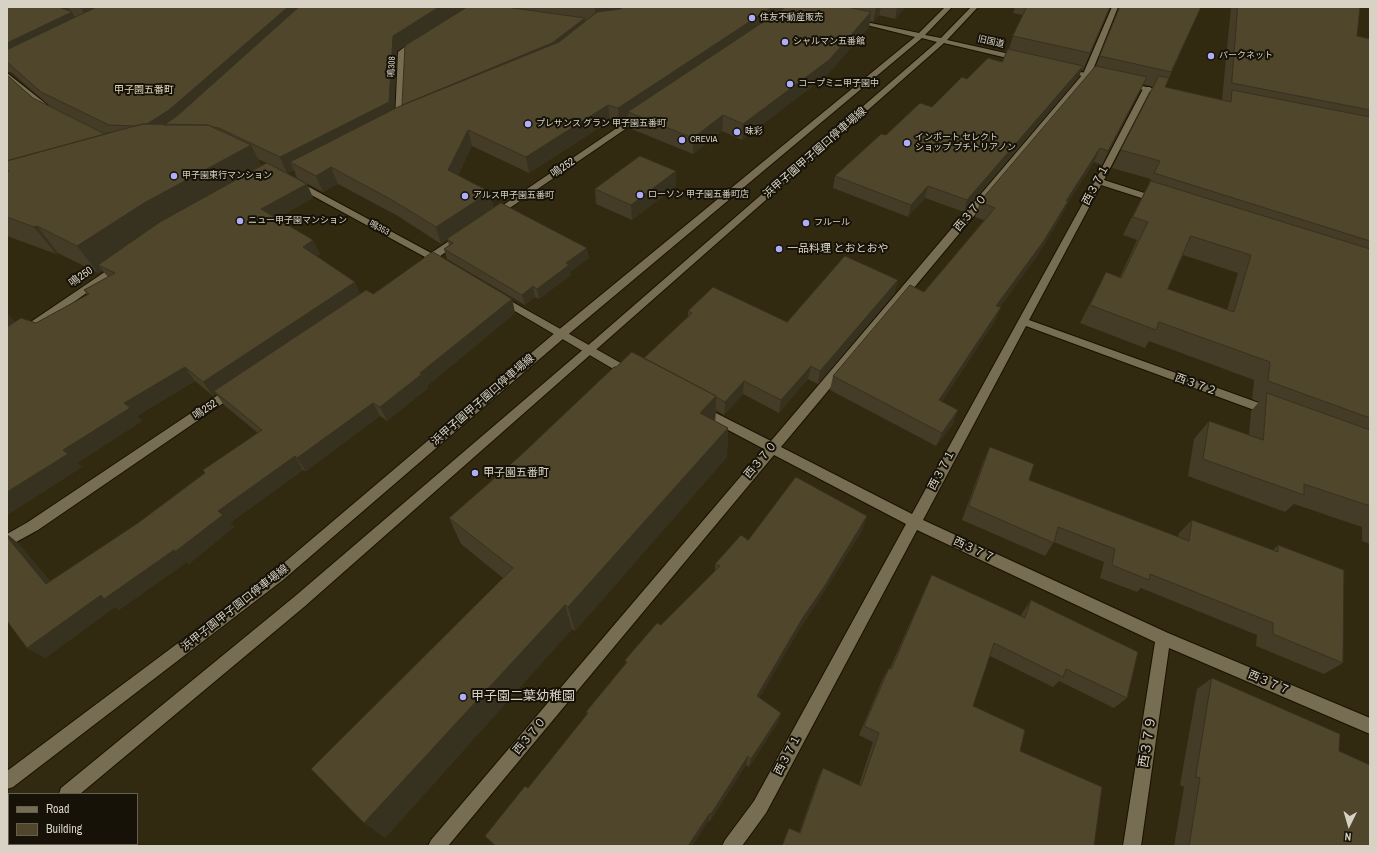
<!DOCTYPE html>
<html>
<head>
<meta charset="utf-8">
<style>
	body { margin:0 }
	#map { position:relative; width:1377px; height:853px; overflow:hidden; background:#322911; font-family:"Archivo Narrow",sans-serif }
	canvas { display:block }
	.frame { position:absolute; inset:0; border:8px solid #d7d2c3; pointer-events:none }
	.legend { position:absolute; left:8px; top:793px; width:130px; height:52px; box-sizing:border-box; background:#161208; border:1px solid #635f53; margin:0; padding:5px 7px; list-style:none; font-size:12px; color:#d7d2c3 }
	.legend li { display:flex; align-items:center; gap:8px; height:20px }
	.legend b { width:20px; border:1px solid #635f53 }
	.north { position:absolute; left:1329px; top:805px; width:40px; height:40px; -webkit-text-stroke:3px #161208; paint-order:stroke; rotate:185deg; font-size:11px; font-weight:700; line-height:16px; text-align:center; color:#d7d2c3 }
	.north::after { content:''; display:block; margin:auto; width:14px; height:18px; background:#d7d2c3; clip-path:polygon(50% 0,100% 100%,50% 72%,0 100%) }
</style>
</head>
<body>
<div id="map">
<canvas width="1377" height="853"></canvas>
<div class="frame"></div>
<ul class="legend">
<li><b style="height:5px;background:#776d52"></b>Road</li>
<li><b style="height:11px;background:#4f462c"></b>Building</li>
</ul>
<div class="north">N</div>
</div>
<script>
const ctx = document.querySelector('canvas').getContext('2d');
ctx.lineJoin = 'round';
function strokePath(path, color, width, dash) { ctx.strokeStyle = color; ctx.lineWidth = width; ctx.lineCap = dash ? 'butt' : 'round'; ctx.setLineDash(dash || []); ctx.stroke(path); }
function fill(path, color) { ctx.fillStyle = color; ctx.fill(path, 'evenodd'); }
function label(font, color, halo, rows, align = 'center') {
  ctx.font = font + ' "Archivo Narrow","Noto Sans JP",sans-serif'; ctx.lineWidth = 4; ctx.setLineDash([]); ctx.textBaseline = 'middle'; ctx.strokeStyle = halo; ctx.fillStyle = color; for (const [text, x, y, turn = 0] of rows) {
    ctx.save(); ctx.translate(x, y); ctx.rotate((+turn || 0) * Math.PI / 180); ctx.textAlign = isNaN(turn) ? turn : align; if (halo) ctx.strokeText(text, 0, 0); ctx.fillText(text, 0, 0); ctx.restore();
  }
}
const street = new Path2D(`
	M1112,7H1118L1090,77L781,447L912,514L1095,181L1143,89L1144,87H1150L1151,89L1104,180L1160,198L1162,200L1157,203L1154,202L1101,185L1029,320L1273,408L1275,411L1273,414L1269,416L1265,414L1026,326L923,520L1168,633L1370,718V734L1169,648L1141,846H1123L1155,642L917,530L766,813L742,846H722L725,840L754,801L906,524L774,455L448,846H428L431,840L764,449L698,414L696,411L698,408L702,406L706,408L771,441L1083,74Z
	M415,39H421L422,41L406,53L403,120L399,122L395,120L398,52Z
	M7,73L50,107V111H44L7,79Z
	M639,113H645L646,115L498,216H492L490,214Z
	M296,180L431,253L455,237H461L463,239L439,257L448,263L447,265H439L432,261L427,263L424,262L422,260L425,257L293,185L292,183L293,181Z
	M118,263L122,264L123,266L122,268L11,346L7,347V338Z
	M500,295L635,371L637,374L635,377L631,378L627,377L496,300L495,298Z
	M234,386L238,387L240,390L238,393L38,530L7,547V534L28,522L230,387Z`);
const secondary = new Path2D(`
	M945,7H952L925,35L941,38L971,7H978L947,40L1023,57L1024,59L1020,61L944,43L304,607L80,794H59L61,788L294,597L585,348L937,42L922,38L564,338L283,580L13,787L7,789V771L273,572L556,332L915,37L851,21V19L919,33Z
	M1062,68L1104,77L1108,79L1104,81L1065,72H1062Z
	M1123,82L1166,91L1170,93L1166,95L1126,86H1123Z
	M9,830V844H16L14,846H7V831Z`);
const wall = new Path2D(`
	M7,7H466L397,51L394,109L402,106V105L467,7H906L895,19L879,15L873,22L870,21L869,27L827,75L742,140L722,131L693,154L629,128L628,118L619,124L610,121L529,173L472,146L458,175L494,208L589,258L570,272L571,275L539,299L535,297L525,305L447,259L444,249L449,245L447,239L441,244L398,216L338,184L323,192L297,178L294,170L287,173L307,184L313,198L276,219L313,240L320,254L317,256L355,282L360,294L512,299L515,313L427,386L428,388L387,421L380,416L306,471L303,470L230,523L234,527L189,564L187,562L119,610L115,607L45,658L27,648L18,543L50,581L138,523L258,433L224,405L216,394L213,396L195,381L137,416L142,421L77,463L82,467L7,515L15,321L36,323L87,295L84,290L108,277L102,270L98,273L58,253L56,254L7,236V75L33,98L52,108L11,72H7ZM258,159L267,163L261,166Z
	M1015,7H1110L1083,70H1081L1079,77L964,212L925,198L908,217L833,188L835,176L886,135L932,107L967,79L1002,62L1009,49L1013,36L1023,15L1013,13Z
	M1119,7H1201L1165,87L1222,100L1231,7H1360L1357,36L1370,39V544L1362,541V527L1294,504L1285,512L1188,476L1194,439L1209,421L1249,435L1251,411L1259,402L1252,399L1254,380L1149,341L1145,348L1080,323L1106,272L1120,277L1137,240L1123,235L1151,179L1112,168L1153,87L1143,84L1102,165L1094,162L1067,204L1062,215L1037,256L1000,307H1001L995,321L942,401L953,424L936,446L830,390L833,376L924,292L984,220L975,217L980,202L1096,66L1119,8ZM1183,255L1238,273L1227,310L1168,289Z
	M676,186L632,220L596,204L595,189Z
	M898,280L894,294L818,384L808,379L779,413L743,394L724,415L716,410L715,421L728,428L727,457L575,631L572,629L385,838L503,578L461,544L449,518L520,456L644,358L688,317V311L787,322Z
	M990,447L1029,480L1178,537L1179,533L1192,520L1273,550L1278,545L1343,663L1324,674L1256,646L1257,635L1141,588L1137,592L1100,578L1104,562L1054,542L1045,556L962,520L983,462Z
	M863,529L820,598L799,630L759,698L781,713L778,722L749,767L746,765L710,821L709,820L692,846H495L485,836L528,788L587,714L586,712L626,663L625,660L715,571V564L748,540Z
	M932,575L1021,616L1023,612L1031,600L1127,698L1114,708L1059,681L1053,687L990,656L973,706L1020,751L1094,846H782L789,828L799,833L819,776L823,768L859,785L873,742L859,735L883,678L889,668H890L926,587Z
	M1212,678L1339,751L1370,846H1174L1184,787L1180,785L1197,689Z`);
const shadedWall = new Path2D(`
	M56,7H68L70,10L66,15L72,12L80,27L7,62V43Z
	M84,7H123L90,23L81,8Z
	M288,7H317L178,126H144Z
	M439,7H466L397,51L394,118L290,162L294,170L287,173L280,157L393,36Z
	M595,7H634L596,20Z
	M772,7H792L628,112V118L619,124L618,108Z
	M876,7H881L879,15L873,22Z
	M897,7H906L895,19Z
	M871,12L869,27L827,75L742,140L743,124Z
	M585,18L586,26L553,51L405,113L402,105Z
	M1083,66L1079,77L964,212L967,200Z
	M1147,77L1140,91L1102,165L1108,151Z
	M608,105L610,121L529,173L526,157Z
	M723,115L722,131L693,154V138Z
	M468,130L472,146L452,186L448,170Z
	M251,145L264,171L98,265L102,270L98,273L77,246L144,203Z
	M1100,148L1094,162L1067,204L1062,215L1037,256L991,320L996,306Z
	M331,167L338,184L323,192L316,176Z
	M676,171V186L632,220L631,205Z
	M307,184L313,198L268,223L261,209Z
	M928,186L925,198L908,217L911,205Z
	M490,192L494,208L441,244L436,227Z
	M37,226L58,253L56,254L34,227Z
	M313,240L320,254L310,261L303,247Z
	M587,248L589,258L570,272L571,275L539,299L537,289L566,263Z
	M898,280L894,294L818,384L820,371Z
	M355,282L361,296L214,391L216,394L213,396L203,382Z
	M533,286L535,297L525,305L522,295Z
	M512,299L515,313L427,386L428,388L387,421L380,407L420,373Z
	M1001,307L995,321L934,414L939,400Z
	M7,313L20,327L7,336Z
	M811,366L808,379L779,413L781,400Z
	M185,367L195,381L137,416L142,421L77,463L82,467L7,515V492L63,450L124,403Z
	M744,381L743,394L724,415L725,402Z
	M716,396L715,425L700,413Z
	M373,403L380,416L306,471L297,458Z
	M958,410L953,424L936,446L942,433Z
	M728,428L727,457L575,631L568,607Z
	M295,456L303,470L230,523L234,527L189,564L176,551L218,511Z
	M867,516L863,529L820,598L799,630L755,706L757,696L802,619Z
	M7,534L18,543L62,596L46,584L7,537Z
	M174,550L187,562L119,610L115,607L45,658L27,648L101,595Z
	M565,605L572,629L385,838L364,823Z
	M781,713L778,722L749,767L751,759Z
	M748,756L746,765L710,821L711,814Z
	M710,813L709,820L692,846H688Z`);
const building = new Path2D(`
	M7,7H59L72,12L7,43Z
	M77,7H84L81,8Z
	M97,7H288L169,110L147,124H143L135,126L109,125L41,92L7,62V50Z
	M299,7H439L393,36L389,102L280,157L219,128L213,127L208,125H164L177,116Z
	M467,7H506L585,18L552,43L402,105L405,46Z
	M624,7H772L618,108L608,105L526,157L468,130L448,170L490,192L436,227L392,200L331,167L316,176L290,162L398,107L559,42L597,12L620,9Z
	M786,7H848L871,12L829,60L743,124L723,115L693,138L628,112Z
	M1027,7H1110L1090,53L1013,36Z
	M1120,7H1201L1171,72L1100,56Z
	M1238,7H1360L1357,36L1370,39V110L1232,83Z
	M1008,49L1083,66L967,200L928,186L911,205L835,176L881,134L886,135L920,103L932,107L962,77L967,79L988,58L1002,62Z
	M1096,66L1147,77L1108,151L1100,148L1066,201H1068L1043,242L996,306L1001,307L939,400L958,410L942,433L833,376L910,285L924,292L995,208L980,202Z
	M7,75L33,98L103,133H109L7,161Z
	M1159,76L1169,78L1165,87L1231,102L1232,90L1370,117V241L1154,173L1160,161L1121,150Z
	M143,124L208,125L251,145L144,203L77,246L37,226L34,227L7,217V171H9L7,170V161Z
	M640,156L676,171L631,205L595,189Z
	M267,163L307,184L261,209L313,240L303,247L355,282L203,382L185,367L124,403L130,408L63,450L68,454L7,492V327L21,318L36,323L89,294L84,290L115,273L98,265L160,222Z
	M1151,181L1370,249V418L1268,381L1270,362L1159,322L1156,330L1090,305L1106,272L1121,278L1148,222L1133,217ZM1191,236L1251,255L1234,312L1168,289Z
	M501,203L587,248L566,263L569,265L537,289L533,286L522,295L444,249L453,243L447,239Z
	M433,252L512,299L420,373L422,374L380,407L373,403L297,458L295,456L218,511L223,515L176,551L174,550L104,599L101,595L27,648L7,621V537L46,584L138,523L205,473L203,470L262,430L214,391L366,290L373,294Z
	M845,256L898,280L820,371L811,366L781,400L744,381L725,402L716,397V396L644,358L692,313L688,311L713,287L787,322Z
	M632,352L716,396L700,413L728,428L568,607L565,605L364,823L311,769L513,568L449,518L520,456L614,367H616Z
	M1267,393L1370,430V506L1304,484V495L1203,459L1209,421L1263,440Z
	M990,447L1034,464L1029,480L1189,541L1192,520L1278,552V545L1344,570L1343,663L1273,634V623L1150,574L1149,580L1112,565L1115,549L1058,527L1054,543L969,506Z
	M796,477L867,516L824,587L802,619L757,696L781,713L751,759L748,756L711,814L710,813L688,846H496L485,836L525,786L528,788L588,713L586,712L627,662L625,660L657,623L661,625L720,566L715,564L741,535L748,540Z
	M932,575L1025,618L1031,600L1138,652L1127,698L1066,669L1063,677L994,643L973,706L1025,730L1020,751L1102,787L1094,846H782L789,828L800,833L823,768L861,786L879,733L864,726L889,668L891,669Z
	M1212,678L1340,734L1339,751L1370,765V846H1189L1200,778L1196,777Z`);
const markers = [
	[752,18,4,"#afaefa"],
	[785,42,4,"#afaefa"],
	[1211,56,4,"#afaefa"],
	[790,84,4,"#afaefa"],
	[528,124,4,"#afaefa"],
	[737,132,4,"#afaefa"],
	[682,140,4,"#afaefa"],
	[907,143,4,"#afaefa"],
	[174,176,4,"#afaefa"],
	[640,195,4,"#afaefa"],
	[465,196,4,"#afaefa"],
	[240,221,4,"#afaefa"],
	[806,223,4,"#afaefa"],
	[779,249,4,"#afaefa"],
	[475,473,4,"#afaefa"],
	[463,697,4,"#afaefa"]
];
const farPoinames = [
	["住友不動産販売",760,18],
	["シャルマン五番館",793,42],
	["パークネット",1219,56],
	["コープミニ甲子園中",798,84],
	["プレサンス グラン 甲子園五番町",536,124],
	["味彩",745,132],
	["インポート セレクト",915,138],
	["ショップ プチトリアノン",915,148],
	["CREVIA",690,140],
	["甲子園東行マンション",182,176],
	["ローソン 甲子園五番町店",648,195],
	["アルス甲子園五番町",473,196],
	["ニュー甲子園マンション",248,221],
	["フルール",814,223]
];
const farStreetnames = [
	["旧国道",991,42,13],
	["鳴308",392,67,-88],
	["鳴353",379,228,28]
];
const farNeighbourhoodnames = [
	["甲子園五番町",144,90]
];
const streetNames = [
	["浜甲子園甲子園口停車場線",815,153,-41],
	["鳴252",563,168,-34],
	["西３７１",1096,185,-62],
	["西３７０",971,213,-50],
	["鳴250",81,277,-35],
	["西３７２",1196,385,20],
	["浜甲子園甲子園口停車場線",483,400,-41],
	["鳴252",205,410,-34],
	["西３７０",761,460,-50],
	["西３７１",942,470,-62],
	["西３７７",974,550,25],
	["浜甲子園甲子園口停車場線",235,608,-38],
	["西３７７",1269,683,23],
	["西３７０",530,736,-50],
	["西３７１",788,755,-62]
];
const poiNames = [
	["一品料理 とおとおや",787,249],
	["甲子園五番町",483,473]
];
const nearPoinames = [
	["甲子園二葉幼稚園",471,697]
];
const nearStreetnames = [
	["西３７９",1148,742,-81]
];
strokePath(street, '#1a1200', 2);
strokePath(secondary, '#1a1200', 2);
fill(street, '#776d52');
fill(secondary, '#776d52');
fill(wall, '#443c26');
fill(shadedWall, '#37311f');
fill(building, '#4f462c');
strokePath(building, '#37311f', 1);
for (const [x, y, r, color] of markers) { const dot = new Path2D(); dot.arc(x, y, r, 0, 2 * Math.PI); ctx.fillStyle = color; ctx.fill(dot); strokePath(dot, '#161208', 1.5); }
label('9px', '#d7d2c3', '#161208', farPoinames, 'left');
label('9px', '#d7d2c3', '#161208', farStreetnames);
label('10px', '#e3d8ba', '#161208', farNeighbourhoodnames);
label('11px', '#d7d2c3', '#161208', streetNames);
label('11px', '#d7d2c3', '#161208', poiNames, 'left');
label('13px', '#d7d2c3', '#161208', nearPoinames, 'left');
label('13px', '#d7d2c3', '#161208', nearStreetnames);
</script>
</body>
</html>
